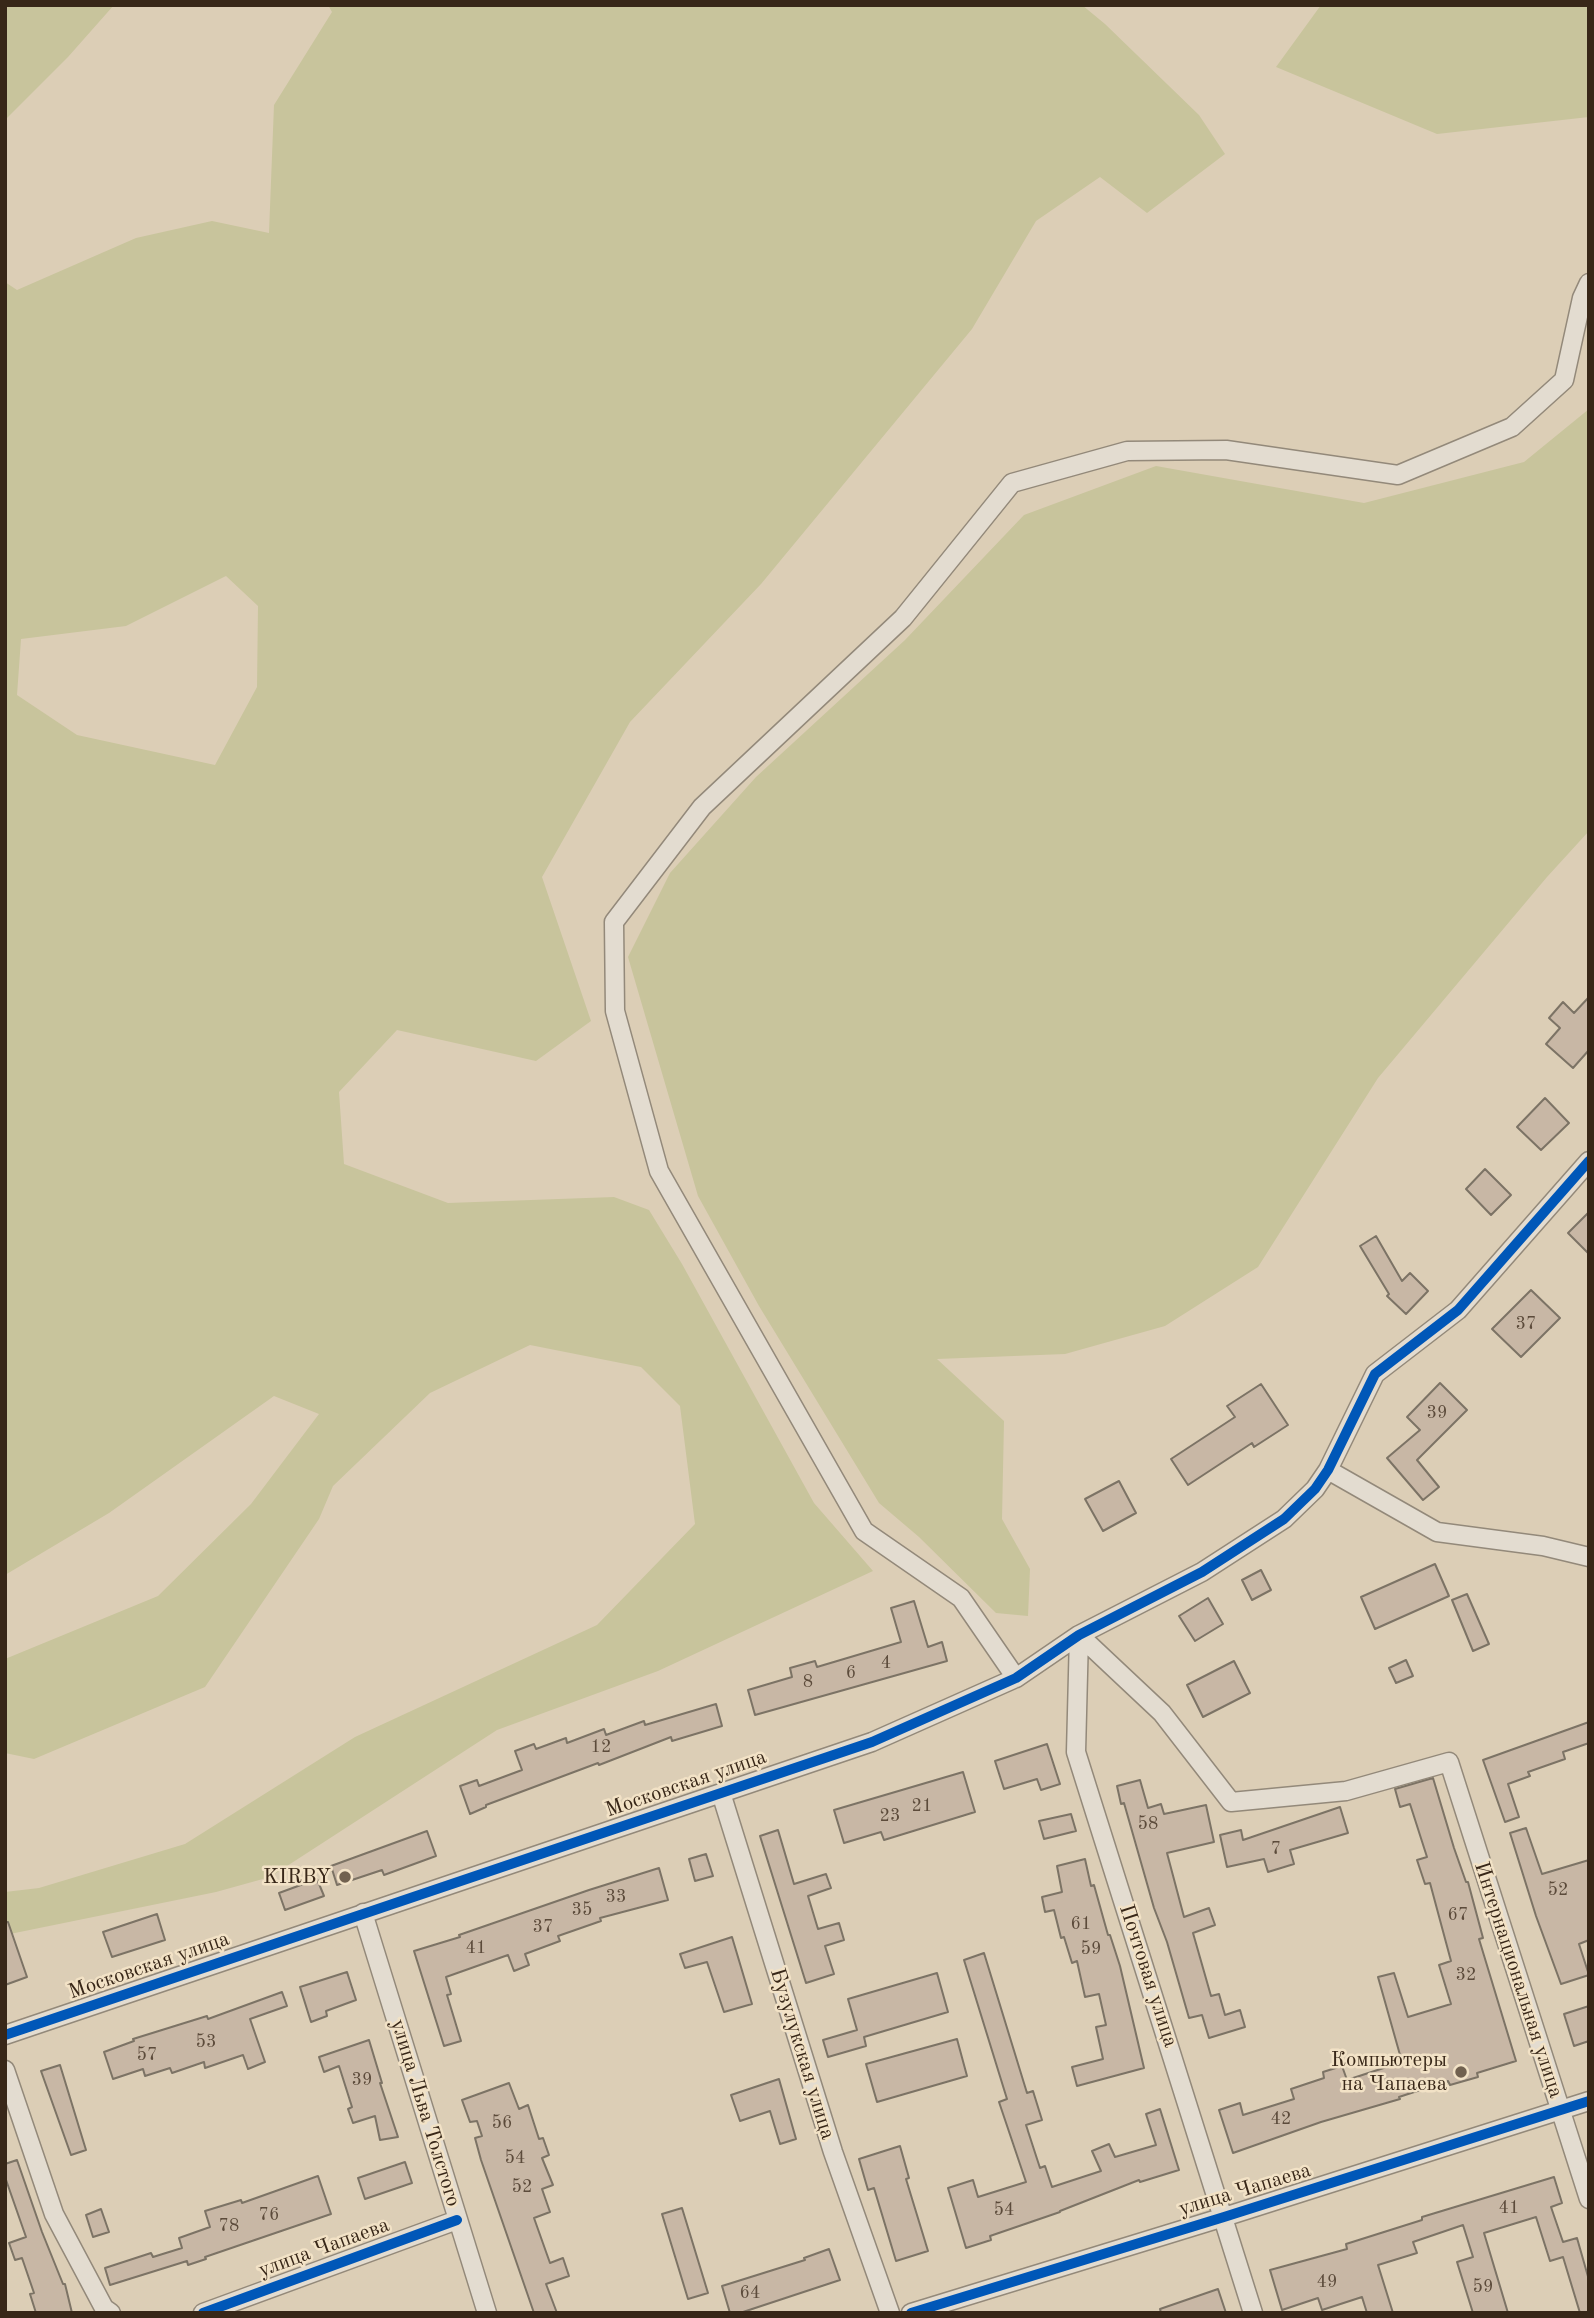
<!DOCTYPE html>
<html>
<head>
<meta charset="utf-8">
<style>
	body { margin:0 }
	#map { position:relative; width:1594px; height:2318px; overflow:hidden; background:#dcceb6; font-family:"Old Standard TT",serif }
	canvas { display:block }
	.frame { position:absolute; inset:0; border:7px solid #382718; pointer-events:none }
</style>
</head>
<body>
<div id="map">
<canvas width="1594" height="2318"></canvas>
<div class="frame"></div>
</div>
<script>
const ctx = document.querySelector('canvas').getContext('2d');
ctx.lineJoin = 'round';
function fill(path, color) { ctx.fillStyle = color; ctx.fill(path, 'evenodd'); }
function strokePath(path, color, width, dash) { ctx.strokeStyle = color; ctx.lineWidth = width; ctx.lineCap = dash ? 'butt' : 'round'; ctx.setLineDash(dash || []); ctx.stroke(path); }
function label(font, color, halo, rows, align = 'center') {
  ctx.font = font + ' "Old Standard TT",serif'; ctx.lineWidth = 5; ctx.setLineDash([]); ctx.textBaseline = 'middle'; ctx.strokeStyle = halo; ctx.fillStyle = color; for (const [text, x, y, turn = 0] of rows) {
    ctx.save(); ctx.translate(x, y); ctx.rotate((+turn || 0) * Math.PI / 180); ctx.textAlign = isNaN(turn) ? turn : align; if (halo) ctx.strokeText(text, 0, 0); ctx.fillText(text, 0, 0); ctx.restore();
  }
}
const green = new Path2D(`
	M5,5H114L68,57L5,120Z
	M328,5H1082L1105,24L1199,115L1225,154L1147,213L1100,177L1036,221L972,329L761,584L630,722L542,877L591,1021L536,1061L397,1030L339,1092L344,1164L448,1203L614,1197L649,1210L682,1264L814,1503L873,1571L658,1671L497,1730L270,1877L216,1892L5,1935V1892L39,1888L185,1844L355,1737L597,1625L695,1524L680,1406L641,1367L530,1345L430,1393L333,1486L319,1519L205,1687L34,1759L5,1753V1659L158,1596L251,1504L319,1414L274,1396L109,1513L5,1575V282L17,290L136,238L212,221L269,233L274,105L332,12ZM226,576L258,606L257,687L215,765L77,735L17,695L21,639L126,626Z
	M1321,5H1589V117L1437,134L1276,67Z
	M1589,409V831L1547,877L1378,1078L1258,1267L1165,1326L1065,1354L937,1359L1004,1421L1002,1519L1030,1569L1028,1616L996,1613L919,1537L879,1503L759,1306L698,1196L628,957L670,873L756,777L905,640L1024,515L1156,466L1364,503L1524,462Z`);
const building = new Path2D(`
	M1589,997V1050L1573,1068L1546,1044L1560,1028L1549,1018L1563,1002L1574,1013Z
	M1545,1098L1569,1123L1541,1150L1517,1127Z
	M1485,1169L1511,1195L1491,1215L1466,1189Z
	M1589,1212V1254L1568,1233Z
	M1376,1236L1402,1281L1410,1273L1428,1291L1406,1314L1387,1296L1389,1294L1360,1246Z
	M1531,1290L1560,1318L1521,1357L1492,1329Z
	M1440,1383L1467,1410L1417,1460L1439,1487L1423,1500L1387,1458L1420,1430L1407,1417Z
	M1261,1384L1288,1425L1254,1447L1252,1443L1188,1485L1171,1459L1235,1417L1227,1406Z
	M1119,1481L1136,1513L1103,1531L1085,1499Z
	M1435,1564L1449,1596L1375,1629L1361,1597Z
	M1261,1570L1271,1590L1252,1600L1242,1580Z
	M1467,1594L1489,1644L1473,1651L1452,1600Z
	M1208,1598L1223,1624L1195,1641L1179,1616Z
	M914,1601L928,1647L942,1642L947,1661L755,1715L748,1690L792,1677L790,1668L815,1661L817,1667L901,1642L891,1608Z
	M1406,1660L1413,1676L1396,1683L1389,1668Z
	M1234,1661L1250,1693L1203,1717L1187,1685Z
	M716,1704L722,1726L672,1741L671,1737L599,1765L598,1763L486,1805V1807L470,1814L460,1786L477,1780L479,1786L522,1770L515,1751L534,1744L536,1749L566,1738L567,1743L604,1729L606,1735L644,1721L645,1725Z
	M1589,1722V1743L1563,1752L1565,1759L1528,1772L1530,1776L1508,1784L1519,1817L1505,1822L1483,1760Z
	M1047,1744L1060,1784L1041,1790L1037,1779L1004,1789L995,1761Z
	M963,1772L975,1812L884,1840L881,1832L844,1843L834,1810Z
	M1433,1778L1454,1848L1466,1882H1468L1483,1938L1479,1939L1516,2061L1477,2073L1478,2077L1450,2085L1448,2081L1399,2097L1400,2099L1321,2122L1233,2153L1219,2110L1240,2103L1243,2115L1294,2099L1291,2089L1324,2078L1323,2072L1342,2066L1347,2080L1402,2062L1378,1977L1394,1973L1408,2017L1451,2004L1439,1965L1451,1961L1430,1883L1425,1884L1417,1860L1427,1857L1410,1804L1400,1807L1395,1789Z
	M1140,1780L1148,1808L1161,1804L1164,1814L1206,1805L1214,1842L1167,1853L1184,1917L1209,1908L1215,1925L1193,1933L1211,1996L1219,1994L1225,2015L1240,2010L1245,2027L1209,2038L1202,2015L1189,2018L1167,1942L1154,1908L1124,1803L1121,1804L1117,1786Z
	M1340,1807L1348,1833L1290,1850L1294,1864L1268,1872L1264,1859L1227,1867L1220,1835L1241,1830L1243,1840Z
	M1071,1814L1076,1831L1044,1839L1039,1821Z
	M1526,1828L1542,1874L1589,1860V1940L1579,1944L1589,1975L1561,1984L1536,1916L1510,1833Z
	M778,1830L794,1884L826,1874L831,1888L808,1896L818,1929L839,1923L844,1940L825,1946L834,1974L806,1983L760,1836Z
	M427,1831L436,1856L384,1875L382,1870L337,1885L331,1866Z
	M706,1854L713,1876L695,1881L689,1859Z
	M1085,1859L1091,1886L1094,1885L1108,1935H1110L1120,1966L1144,2068L1077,2086L1072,2067L1103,2059L1096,2027L1106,2025L1099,1994L1085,1997L1077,1961L1072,1963L1064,1937L1061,1938L1054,1910L1045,1912L1042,1897L1062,1892L1057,1866Z
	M659,1868L668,1900L600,1918L601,1921L558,1936L560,1941L525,1954L529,1965L514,1971L508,1955L446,1977L451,1994L447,1995L461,2041L444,2046L414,1951L460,1937L459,1935L589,1890Z
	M317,1879L324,1896L285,1910L279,1893Z
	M157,1914L165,1940L112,1957L103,1932Z
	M5,1922H8L27,1977L5,1985Z
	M732,1937L752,2004L724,2012L707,1962L685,1968L680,1954Z
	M984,1953L1027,2093L1033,2091L1042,2120L1026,2125L1040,2168L1045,2166L1052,2187L1101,2171L1092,2151L1109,2144L1115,2157L1156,2145L1146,2114L1160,2109L1179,2170L1140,2182L1139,2180L1060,2211V2212L990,2236L991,2240L966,2248L948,2188L973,2180L978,2197L1026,2182L999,2102L1007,2099L964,1960Z
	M347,1972L356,2000L326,2011L327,2016L311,2022L300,1987Z
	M937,1973L948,2012L864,2037L866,2046L828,2057L823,2040L857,2030L848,1999Z
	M282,1992L287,2006L250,2019L265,2062L248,2069L243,2055L205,2068L204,2062L172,2073L170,2068L145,2076L143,2069L113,2079L104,2052L134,2041L133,2039L207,2016L208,2019Z
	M1589,2006V2041L1574,2046L1564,2014Z
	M957,2039L967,2076L877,2102L866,2064Z
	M369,2040L382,2083H380L398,2137L380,2140L375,2116L353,2123L348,2109L352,2107L339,2066L324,2072L319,2057Z
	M60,2065L86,2150L71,2155L41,2071Z
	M779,2079L796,2139L780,2144L770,2111L740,2121L731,2095Z
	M509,2083L519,2109L528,2105L539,2139L543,2138L549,2155L542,2158L553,2185L542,2189L550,2212L534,2218L550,2263L563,2258L569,2276L546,2284L557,2313H534L481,2160L475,2138L482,2136L477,2121L470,2122L462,2100Z
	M900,2146L909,2178L906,2179L928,2251L896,2261L874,2188L868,2190L859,2159Z
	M17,2160L42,2232L63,2284H65L72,2313H36L30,2294L34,2293L22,2258L15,2260L9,2243L26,2237L5,2177V2164Z
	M405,2162L412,2183L365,2199L358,2178Z
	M318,2176L331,2214L205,2257L206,2259L188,2265L187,2261L110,2285L105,2268L151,2253L153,2257L182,2248L179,2238L210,2227L205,2211L241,2200L242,2203Z
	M1554,2177L1562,2203L1551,2207L1563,2242L1577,2238L1589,2280V2313H1580L1563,2257L1550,2261L1536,2217L1484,2233L1508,2313H1473L1457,2262L1473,2257L1463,2225L1413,2242L1417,2253L1378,2265L1393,2313H1367L1362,2297L1322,2310L1318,2298L1282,2310L1270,2270L1347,2249L1346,2244L1422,2220V2217Z
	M682,2208L708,2293L688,2299L662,2214Z
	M101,2209L109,2232L93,2237L86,2215Z
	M829,2249L840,2280L740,2313H730L722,2286L805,2260L804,2258Z
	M1218,2289L1226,2313H1161L1160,2309Z`);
const minor = new Path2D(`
	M1328,1470L1437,1532L1543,1546L1589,1557
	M1079,1635L1162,1713L1231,1802L1346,1791L1449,1762L1589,2199
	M1079,1635L1076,1752L1253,2313
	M1016,1678L961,1598L864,1531L659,1171L615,1011L614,922L702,807L903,618L1012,483L1127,451L1226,450L1398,475L1512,427L1564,380L1582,298L1589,283
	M721,1793L833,2152L890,2313
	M363,1913L487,2313
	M5,2035L872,1742L1016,1678L1079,1635L1202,1572L1284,1519L1315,1489L1328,1470L1375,1374L1458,1310L1589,1161
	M5,2070L54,2214L104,2308L111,2313
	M203,2313L457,2220
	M911,2313L1224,2217L1589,2101`);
const cycleway = new Path2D(`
	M5,2035L872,1742L1016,1678L1079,1635L1202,1572L1284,1519L1315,1489L1328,1470L1375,1374L1458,1310L1589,1161
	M203,2313L457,2220
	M911,2313L1224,2217L1589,2101`);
const markers = [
	[345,1877,7,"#71614f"],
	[1461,2072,7,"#71614f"]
];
const numberNames = [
	["37",1526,1324],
	["39",1437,1413],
	["4",886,1663],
	["6",851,1673],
	["8",808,1682],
	["12",601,1747],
	["21",922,1806],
	["23",890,1816],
	["58",1148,1824],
	["7",1276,1849],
	["52",1558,1890],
	["33",616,1897],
	["35",582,1910],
	["67",1458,1915],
	["61",1081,1924],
	["37",543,1927],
	["41",476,1948],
	["59",1091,1949],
	["32",1466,1975],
	["53",206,2042],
	["57",147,2055],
	["39",362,2080],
	["42",1281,2119],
	["56",502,2123],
	["54",515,2158],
	["52",522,2187],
	["41",1509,2208],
	["54",1004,2210],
	["76",269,2215],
	["78",229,2226],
	["49",1327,2282],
	["59",1483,2287],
	["64",750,2293]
];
const streetNames = [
	["Московская улица",686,1784,-19],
	["Московская улица",149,1966,-19],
	["Почтовая улица",1148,1976,72],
	["Интернациональная улица",1518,1980,72],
	["Бузулукская улица",802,2054,73],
	["улица Льва Толстого",425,2113,73],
	["улица Чапаева",1245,2190,-17],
	["улица Чапаева",324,2248,-20]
];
const poiNames = [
	["KIRBY",331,1877],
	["Компьютеры",1447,2060],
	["на Чапаева",1447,2084]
];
fill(green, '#c8c49c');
fill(building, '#c8b7a5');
strokePath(building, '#7c7365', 2);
strokePath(minor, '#93897a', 21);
strokePath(minor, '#e3dcd0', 18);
strokePath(cycleway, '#0057b8', 10);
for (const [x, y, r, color] of markers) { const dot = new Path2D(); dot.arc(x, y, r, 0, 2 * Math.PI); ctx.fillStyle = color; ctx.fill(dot); strokePath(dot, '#f2e2c6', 2.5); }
label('18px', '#5c4b3b', null, numberNames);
label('21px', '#382718', '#f2e2c6', streetNames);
label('21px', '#382718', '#f2e2c6', poiNames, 'right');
</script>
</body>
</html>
